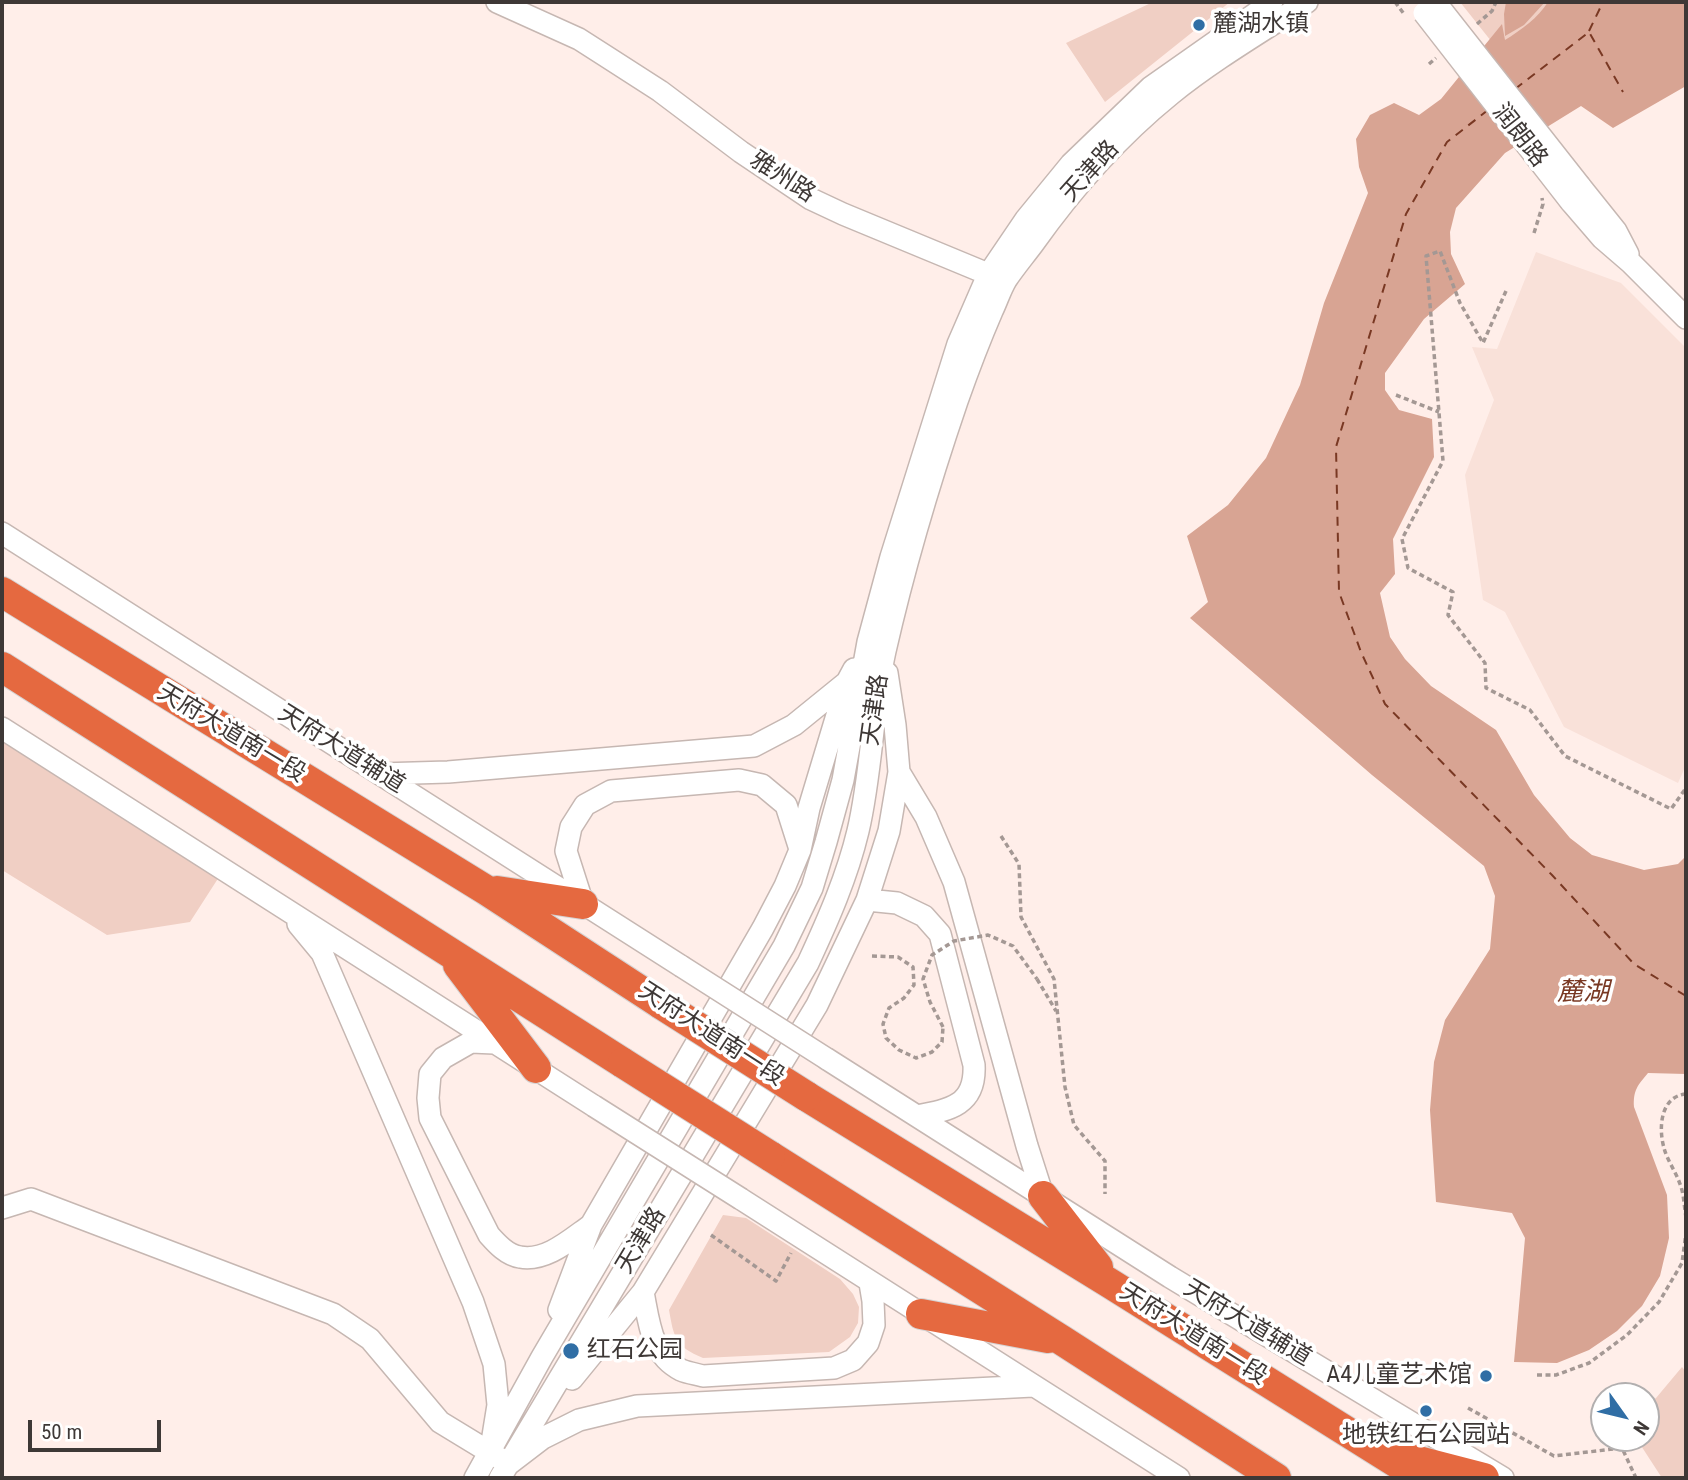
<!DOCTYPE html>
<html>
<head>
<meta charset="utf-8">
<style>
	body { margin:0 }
	#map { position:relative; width:1688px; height:1480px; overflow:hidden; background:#ffeee9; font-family:"Roboto Condensed",sans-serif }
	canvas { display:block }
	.frame { position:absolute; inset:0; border:4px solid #3e3836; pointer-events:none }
	.north { position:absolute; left:1590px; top:1382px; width:70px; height:70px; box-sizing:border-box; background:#fff; border:2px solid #b2afaf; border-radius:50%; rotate:124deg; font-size:19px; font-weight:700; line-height:28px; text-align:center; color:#3e3836 }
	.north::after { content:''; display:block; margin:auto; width:24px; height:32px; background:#306ea5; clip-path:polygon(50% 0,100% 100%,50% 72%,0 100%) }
	.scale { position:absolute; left:28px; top:1420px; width:133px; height:32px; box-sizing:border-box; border:4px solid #3e3836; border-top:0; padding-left:9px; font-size:21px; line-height:24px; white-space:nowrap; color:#3e3836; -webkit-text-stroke:5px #fff; paint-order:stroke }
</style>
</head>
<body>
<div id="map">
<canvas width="1688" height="1480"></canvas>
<div class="frame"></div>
<div class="north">N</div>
<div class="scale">50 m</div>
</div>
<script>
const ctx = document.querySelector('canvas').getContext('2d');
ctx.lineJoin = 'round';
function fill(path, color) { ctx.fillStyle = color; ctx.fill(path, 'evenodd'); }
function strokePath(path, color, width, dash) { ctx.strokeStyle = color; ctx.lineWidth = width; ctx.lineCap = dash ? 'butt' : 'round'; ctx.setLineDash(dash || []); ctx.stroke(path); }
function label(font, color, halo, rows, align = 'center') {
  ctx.font = font + ' "Roboto Condensed","Noto Sans SC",sans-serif'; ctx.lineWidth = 7; ctx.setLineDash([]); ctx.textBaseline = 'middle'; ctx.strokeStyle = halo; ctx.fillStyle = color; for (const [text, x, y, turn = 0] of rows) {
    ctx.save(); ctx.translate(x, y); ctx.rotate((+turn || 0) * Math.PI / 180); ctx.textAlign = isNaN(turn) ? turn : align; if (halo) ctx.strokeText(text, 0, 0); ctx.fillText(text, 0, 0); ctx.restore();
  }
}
const built = new Path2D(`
	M1536,252L1621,283L1686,348V765L1678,783L1564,727L1505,612L1483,600L1465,475L1494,400L1472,347L1497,349Z`);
const green = new Path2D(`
	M1153,2H1230L1105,102L1066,43Z
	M1460,2H1563L1507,61Z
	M2,740L219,877L190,922L107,935L2,870Z
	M723,1215L746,1218L840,1279L853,1294L859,1307L858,1323L850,1337L829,1352L703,1358C675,1346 674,1338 669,1310Z
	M1682,1367L1686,1372V1478H1662L1636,1438H1646V1404L1656,1398Z`);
const water = new Path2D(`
	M1506,2H1545L1524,25L1505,36L1504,14Z
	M1548,2H1686V86L1613,128L1581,106L1505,153L1456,208L1450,232L1451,254L1465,284L1424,319L1385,373V390L1399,410L1432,419L1434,457L1393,539L1395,574L1380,593L1390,637L1405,659L1431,686L1496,730L1534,795L1570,838L1592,855L1644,870L1678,864L1686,856V1074L1648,1073C1638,1085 1633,1090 1634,1107L1667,1195L1669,1238L1660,1276L1642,1306L1617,1331L1589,1350L1557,1363L1514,1362L1525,1238L1512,1213L1436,1202L1430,1110L1434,1062L1445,1020L1490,949L1495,896L1484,866L1372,775L1190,618L1208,602L1187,536L1228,505L1266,458L1300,385L1324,303L1368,193L1359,167L1356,139L1370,115L1394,103L1419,115L1441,99L1502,24L1505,40C1521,30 1538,18 1548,2Z`);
const ferry = new Path2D(`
	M1589,31L1603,2
	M1515,89L1589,32L1623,92
	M1488,110L1447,142L1406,214L1336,447L1339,592L1361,652L1385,704L1552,875L1634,964L1686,996`);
const path = new Path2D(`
	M1395,2L1404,14
	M1477,24L1492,11L1496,2
	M1429,64L1436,58
	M1534,233L1543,204L1542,198
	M1506,291L1483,343L1460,303L1440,251L1426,256L1443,461L1402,539L1408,568L1453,592L1448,615L1485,663L1486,688L1530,710L1565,756L1671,809L1686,788
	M1396,395L1439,412
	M1001,836L1019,864L1021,917L1054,979L1065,1087L1074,1125L1105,1161V1194
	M872,956L898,957L913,967L914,985L904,998L889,1008L883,1024L886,1038L899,1050L916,1058L932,1052L942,1042L943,1027
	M1037,979L1056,1011
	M1686,1094C1661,1096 1658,1127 1664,1148C1667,1160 1676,1172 1680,1184C1684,1194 1684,1206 1686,1217
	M711,1235L776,1281L791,1253
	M1537,1375H1556L1589,1363L1627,1335L1659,1302L1682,1263L1686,1233
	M1468,1408L1554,1456L1622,1448L1636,1478`);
const minor = new Path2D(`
	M497,2L579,39L604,55L660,91L741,152L811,199L843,214L1000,279
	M1580,186L1616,231L1628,254
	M1571,202L1602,238L1631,263L1686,318
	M2,533L681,966
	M2,728L594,1106
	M899,772L926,817L954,882L1027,1146L1043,1196
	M380,774L448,772L754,746L794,725L847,682
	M867,900L897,903L924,916L940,934L974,1065C976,1105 950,1110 917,1116
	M583,904L566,851L571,827L585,805L611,791L739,780L762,785L786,805L799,846
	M298,924L322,953L473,1302L494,1364L498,1405L493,1436
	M494,1043L471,1042L443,1058L430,1074L428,1098L430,1118L489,1235C497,1244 507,1255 520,1257C546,1262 571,1239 591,1225
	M827,1059L1170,1277L1503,1478
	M741,1199L1179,1478
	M2,1208L31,1199L333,1314L370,1339L440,1422L509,1464L543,1438L579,1420L637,1406L1033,1386
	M643,1292C649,1322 651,1355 681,1370C688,1373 696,1374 703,1376L834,1368L853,1360L868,1343L874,1325L873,1301L870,1283
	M559,1310L591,1225L763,928L785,886L800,850L809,808L847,682L854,669
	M572,1379L643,1292L817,1005L867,900L889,831L899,772L895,725L887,673
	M475,1478L542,1357L784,946L812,888L826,842L843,780L868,642L891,557L958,344L988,275L1026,219L1071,164L1151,87L1272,2
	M500,1478L808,963C828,920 847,877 858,831C872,772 872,710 885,651C904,567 929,483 957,401C968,370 979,341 992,311C997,301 1000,290 1006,280C1014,268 1024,256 1033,244C1072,189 1118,137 1171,94C1213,60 1261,32 1307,2`);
const highway = new Path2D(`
	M2,592L486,890L661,1004
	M2,667L623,1063
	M497,891L583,904
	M458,965L536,1068
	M806,1096L1111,1284L1421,1478
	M770,1156L1063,1341L1276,1478
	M1043,1196L1098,1267
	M921,1314L1048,1338
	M1399,1456L1484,1478`);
const pathBridge = new Path2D(`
	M943,1027L930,1002L923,979L932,955L954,941L988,935L1013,946L1037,979`);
const minorBridge = new Path2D(`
	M1436,3L1580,186
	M1424,13L1571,202
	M681,966L827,1059
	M594,1106L741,1199`);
const highwayBridge = new Path2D(`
	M661,1004L806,1096
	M623,1063L770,1156`);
const markers = [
	[1199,25,7,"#306ea5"],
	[571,1351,9,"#306ea5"],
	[1486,1376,7,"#306ea5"],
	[1426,1411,7,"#306ea5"]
];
const poiNames = [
	["麓湖水镇",1213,25],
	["红石公园",587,1351],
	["A4儿童艺术馆",1472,1376,"right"],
	["地铁红石公园站",1426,1436,"center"]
];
const streetNames = [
	["润朗路",1519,136,52],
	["天津路",1091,172,-48],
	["雅州路",782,178,33],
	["天津路",876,710,-82],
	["天府大道南一段",231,734,31],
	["天府大道辅道",341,750,32],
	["天府大道南一段",711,1035,33],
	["天津路",642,1241,-59],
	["天府大道辅道",1247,1324,31],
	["天府大道南一段",1193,1335,32]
];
const waterNames = [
	["麓湖",1583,993]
];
fill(built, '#f9e1d9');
fill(green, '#f0cfc4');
fill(water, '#d8a493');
strokePath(ferry, '#793823', 2, [9, 7]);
strokePath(minor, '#c6b7b2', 24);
strokePath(highway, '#d5d3d3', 32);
strokePath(path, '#a49894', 3.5, [5, 3.5]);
strokePath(minor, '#fff', 21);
strokePath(highway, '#e56940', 30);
strokePath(minorBridge, '#c6b7b2', 24, []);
strokePath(highwayBridge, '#d5d3d3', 32, []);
strokePath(pathBridge, '#a49894', 3.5, [5, 3.5]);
strokePath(minorBridge, '#fff', 21);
strokePath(highwayBridge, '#e56940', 30);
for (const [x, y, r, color] of markers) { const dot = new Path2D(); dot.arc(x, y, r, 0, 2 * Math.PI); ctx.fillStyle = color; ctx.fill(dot); strokePath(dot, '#fff', 2.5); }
label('24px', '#3e3836', '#fff', poiNames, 'left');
label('24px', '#3e3836', '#fff', streetNames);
label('italic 26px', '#793823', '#fff', waterNames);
</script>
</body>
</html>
